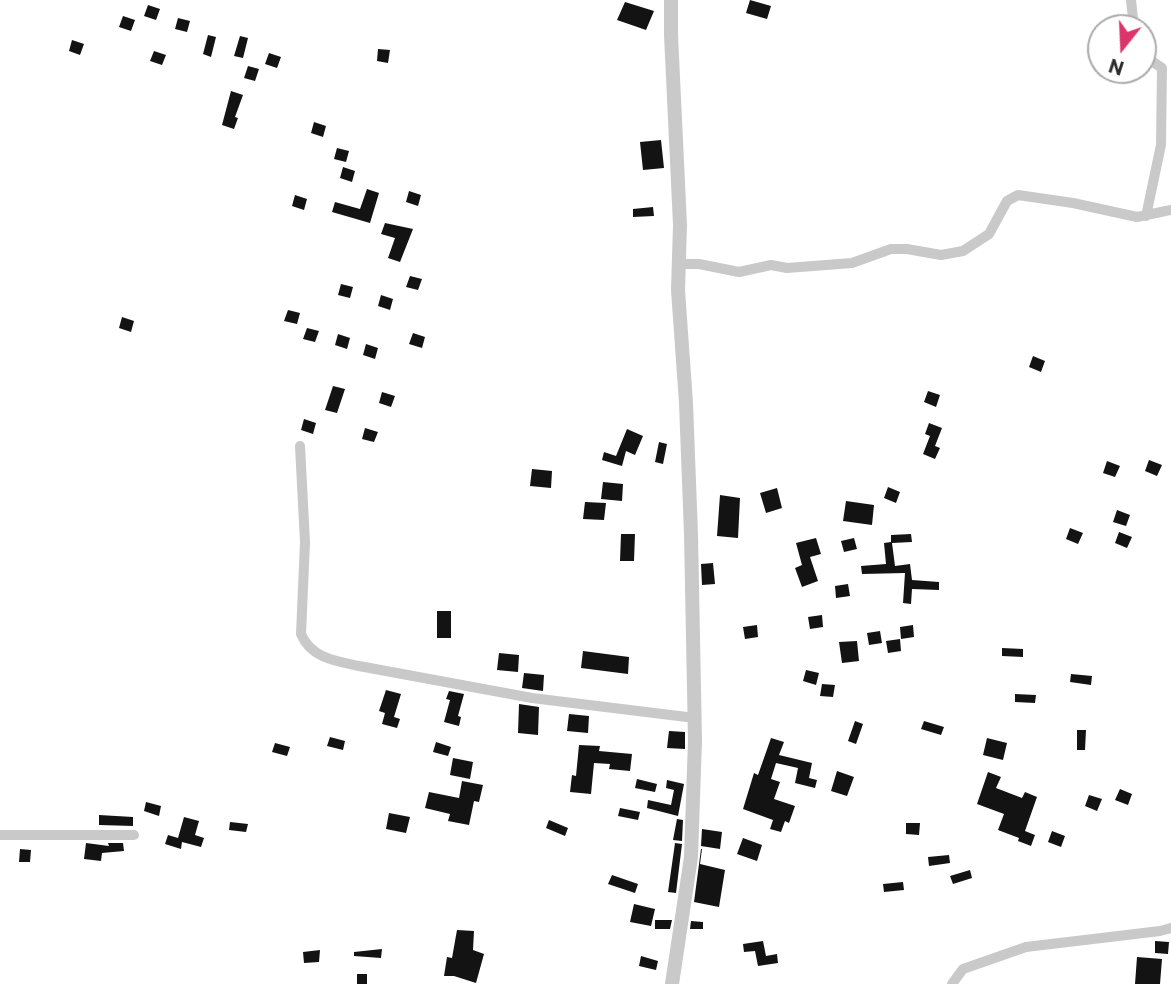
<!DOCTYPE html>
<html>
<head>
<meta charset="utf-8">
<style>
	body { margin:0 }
	#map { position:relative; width:1171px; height:984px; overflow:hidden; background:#fff; font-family:Commissioner,sans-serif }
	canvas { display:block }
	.north { position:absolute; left:1087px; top:14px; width:70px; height:70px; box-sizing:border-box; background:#fff; border:2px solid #ababab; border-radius:50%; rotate:198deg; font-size:19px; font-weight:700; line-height:28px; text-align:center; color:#2c2c2c }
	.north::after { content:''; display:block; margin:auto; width:24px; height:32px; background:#db356c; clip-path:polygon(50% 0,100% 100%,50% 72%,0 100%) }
</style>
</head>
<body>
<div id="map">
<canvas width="1171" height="984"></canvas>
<div class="north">N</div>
</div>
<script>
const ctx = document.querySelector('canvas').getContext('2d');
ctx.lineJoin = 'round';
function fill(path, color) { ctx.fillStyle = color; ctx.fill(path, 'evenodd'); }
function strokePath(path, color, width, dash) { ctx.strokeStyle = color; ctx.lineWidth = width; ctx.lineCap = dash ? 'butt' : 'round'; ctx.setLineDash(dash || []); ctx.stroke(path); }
const building = new Path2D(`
	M750,0L771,6L767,19L746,13Z
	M625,2L654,11L646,30L617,20Z
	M148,5L160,9L156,20L144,16Z
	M123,16L135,20L131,31L119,27Z
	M178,18L190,21L187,32L175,29Z
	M208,35L216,37L211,57L203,54Z
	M240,36L248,38L243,58L234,56Z
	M72,40L84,44L80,55L69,51Z
	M378,49L390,50L388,63L377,61Z
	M154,51L166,55L162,65L150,61Z
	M269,53L281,57L277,68L265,64Z
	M248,66L259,69L255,81L244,78Z
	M231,91L243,95L235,117L238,118L234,129L222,125Z
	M314,122L326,126L323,137L311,133Z
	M661,140L664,168L643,170L640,142Z
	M337,148L349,151L346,162L334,159Z
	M343,167L355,171L352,182L340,178Z
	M367,189L379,193L370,223L332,212L335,202L360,209Z
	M409,191L421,195L418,206L406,202Z
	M295,195L307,199L304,210L292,206Z
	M653,207L654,216L633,217V209Z
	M385,223L413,229L400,262L388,258L395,238L381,234Z
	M410,276L422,279L418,290L406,287Z
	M341,284L353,287L350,298L338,295Z
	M381,295L393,299L390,310L378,306Z
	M288,310L300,313L297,324L284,321Z
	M122,317L134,321L131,332L119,328Z
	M307,328L319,331L315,342L303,339Z
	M413,333L425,337L422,348L409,344Z
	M338,334L350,338L347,349L335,345Z
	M366,344L378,348L375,359L363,355Z
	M1033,356L1045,361L1041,372L1029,367Z
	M333,386L345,389L337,413L325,410Z
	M928,391L940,395L936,407L924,402Z
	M382,392L395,396L391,407L379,403Z
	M304,419L316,423L313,434L301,430Z
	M929,423L942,428L935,446L940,448L935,459L923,454L930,436L925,434Z
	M365,428L378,432L374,442L362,439Z
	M627,429L643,436L635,455L626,451L622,466L602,460L604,452L616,456Z
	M659,442L667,444L663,464L655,462Z
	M1149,460L1162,465L1157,476L1145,471Z
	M1107,461L1120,466L1115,477L1103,473Z
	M532,469L552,471L551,488L530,486Z
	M603,482L623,484L622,501L601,499Z
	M888,487L900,492L896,503L884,498Z
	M777,488L782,508L766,513L760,493Z
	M720,495L740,498L738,538L717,536Z
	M846,501L874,505L872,525L843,521Z
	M585,502L606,503L604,520L583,519Z
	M1117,510L1130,515L1126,526L1113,522Z
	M1070,528L1083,533L1078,544L1066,539Z
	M1119,532L1132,537L1127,548L1115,543Z
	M621,534H635L634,561H620Z
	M911,534L912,542L892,543L895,566L910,564L912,580L939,582V590L912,589L911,604L903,603L905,573L862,574L861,566L886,564L884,543L891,542V535Z
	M816,538L821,554L810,557L818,581L802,587L795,568L802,565L796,543Z
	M854,538L857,549L844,552L841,541Z
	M713,563L715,584L702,585L701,564Z
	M848,584L850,596L836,598L835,586Z
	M437,611H451V638H437Z
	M822,615L823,627L810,629L808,617Z
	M757,625L758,637L745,639L743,627Z
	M913,625L914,637L901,639L900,627Z
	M880,631L882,643L869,645L867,633Z
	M900,639L901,651L888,653L886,641Z
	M857,641L859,661L842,663L839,642Z
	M1002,648L1023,649V657L1002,656Z
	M583,651L629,657L628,674L581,668Z
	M499,653L519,655L518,672L497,670Z
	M806,670L819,673L816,685L803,681Z
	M524,673L544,675L543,691L522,688Z
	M1071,674L1092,676L1091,685L1070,682Z
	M822,684L835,685L833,697L820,696Z
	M386,690L401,694L394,717L400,719L397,728L382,724L385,713L379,711Z
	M449,691L464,694L458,716L461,717L459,726L444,722L450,700L446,699Z
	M1015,694L1036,695L1035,703L1015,702Z
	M519,704L539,707L538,735L518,733Z
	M569,714L589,716L588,733L567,731Z
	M855,721L863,724L856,744L848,741Z
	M924,721L944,727L941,735L921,729Z
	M1077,730H1086L1085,750H1077Z
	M669,731L685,732V749L667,748Z
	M330,737L345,741L343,750L327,746Z
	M771,738L784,742L779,755L812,763L809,778L817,780L815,788L795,783L798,768L776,763L771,779L780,782L774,799L795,806L789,823L785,821L781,832L770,829L773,820L743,809L754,773L758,775Z
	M987,738L1007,743L1003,760L983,755Z
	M436,742L451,747L448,756L433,752Z
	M275,743L290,747L287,756L272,752Z
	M579,745L600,746L599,751L632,754L630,771L609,769L610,764L594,763L591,794L570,792L572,775L576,776Z
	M453,758L473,762L470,779L450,775Z
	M837,771L854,777L847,796L831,791Z
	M988,772L1001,777L996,788L1022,798L1025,792L1037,797L1025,831L1035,835L1031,846L1018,841L1019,838L998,830L1004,814L977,804Z
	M637,779L657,784L655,792L635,788Z
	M667,780L684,784L678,816L647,808L648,800L671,805L674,790L666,788Z
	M462,781L483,785L479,802L474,801L469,825L448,821L450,814L425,808L429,792L459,798Z
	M1120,789L1132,794L1128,805L1115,800Z
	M1089,795L1102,799L1097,811L1085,806Z
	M146,802L161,806L159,816L144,811Z
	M620,808L640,812L638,820L618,816Z
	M389,813L410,817L406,833L386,829Z
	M99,815L133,817V826L99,825Z
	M184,817L199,821L195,835L204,838L201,847L182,842L181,849L165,844L168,835L178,838Z
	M677,819L683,820L682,841L673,840Z
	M549,820L568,828L565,836L546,828Z
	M230,822L248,824L246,832L229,830Z
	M906,823H920L919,835L906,834Z
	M702,829L722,832L720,849L701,846Z
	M1052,831L1065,836L1061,847L1048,842Z
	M743,838L762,845L757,861L737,854Z
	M86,843L109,846L108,843H123L124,851L102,853L101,861L84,859Z
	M675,843L682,844L676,893L668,892Z
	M20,849L31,850L30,862H19Z
	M701,849H702L700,864L725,870L719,907L694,902Z
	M949,855L950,863L929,866L928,857Z
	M970,870L972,878L953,884L950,876Z
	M612,875L638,884L635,893L608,884Z
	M903,882L904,890L884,892L883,884Z
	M634,904L655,909L651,926L630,922Z
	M655,920H672L670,929H655Z
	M691,921L703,922V929H690Z
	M457,930L474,931L473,950L484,954L476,983L454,976H444L447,957L452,958Z
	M763,941L766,956L777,954L778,963L758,966L755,951L744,952L743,944Z
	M1155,941L1169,942L1168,954L1155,953Z
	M382,949L381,958L354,956V952Z
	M320,950L319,962L304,963L303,952Z
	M641,956L658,961L656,970L639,966Z
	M1137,957L1162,959L1160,984H1135Z
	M357,974H367V984H357Z`);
const minor = new Path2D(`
	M1131,0L1134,28
	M1143,55L1162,68L1161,145L1146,216
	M678,264H699L739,272L771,265L787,268L852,263L891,249H907L941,255L963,251L989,234L1007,201L1018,195L1073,203L1137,217L1171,210
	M300,446L305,542L301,634C311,658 335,661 359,666L532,698L695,718
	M0,835H134
	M952,984L963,969L1026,947L1160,931L1171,928`);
const tertiary = new Path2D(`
	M671,0V35L680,225L678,290L686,403L691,534L695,740L691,857L672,984`);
fill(building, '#131313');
strokePath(minor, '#c9c9c9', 10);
strokePath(tertiary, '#c9c9c9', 14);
</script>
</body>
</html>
